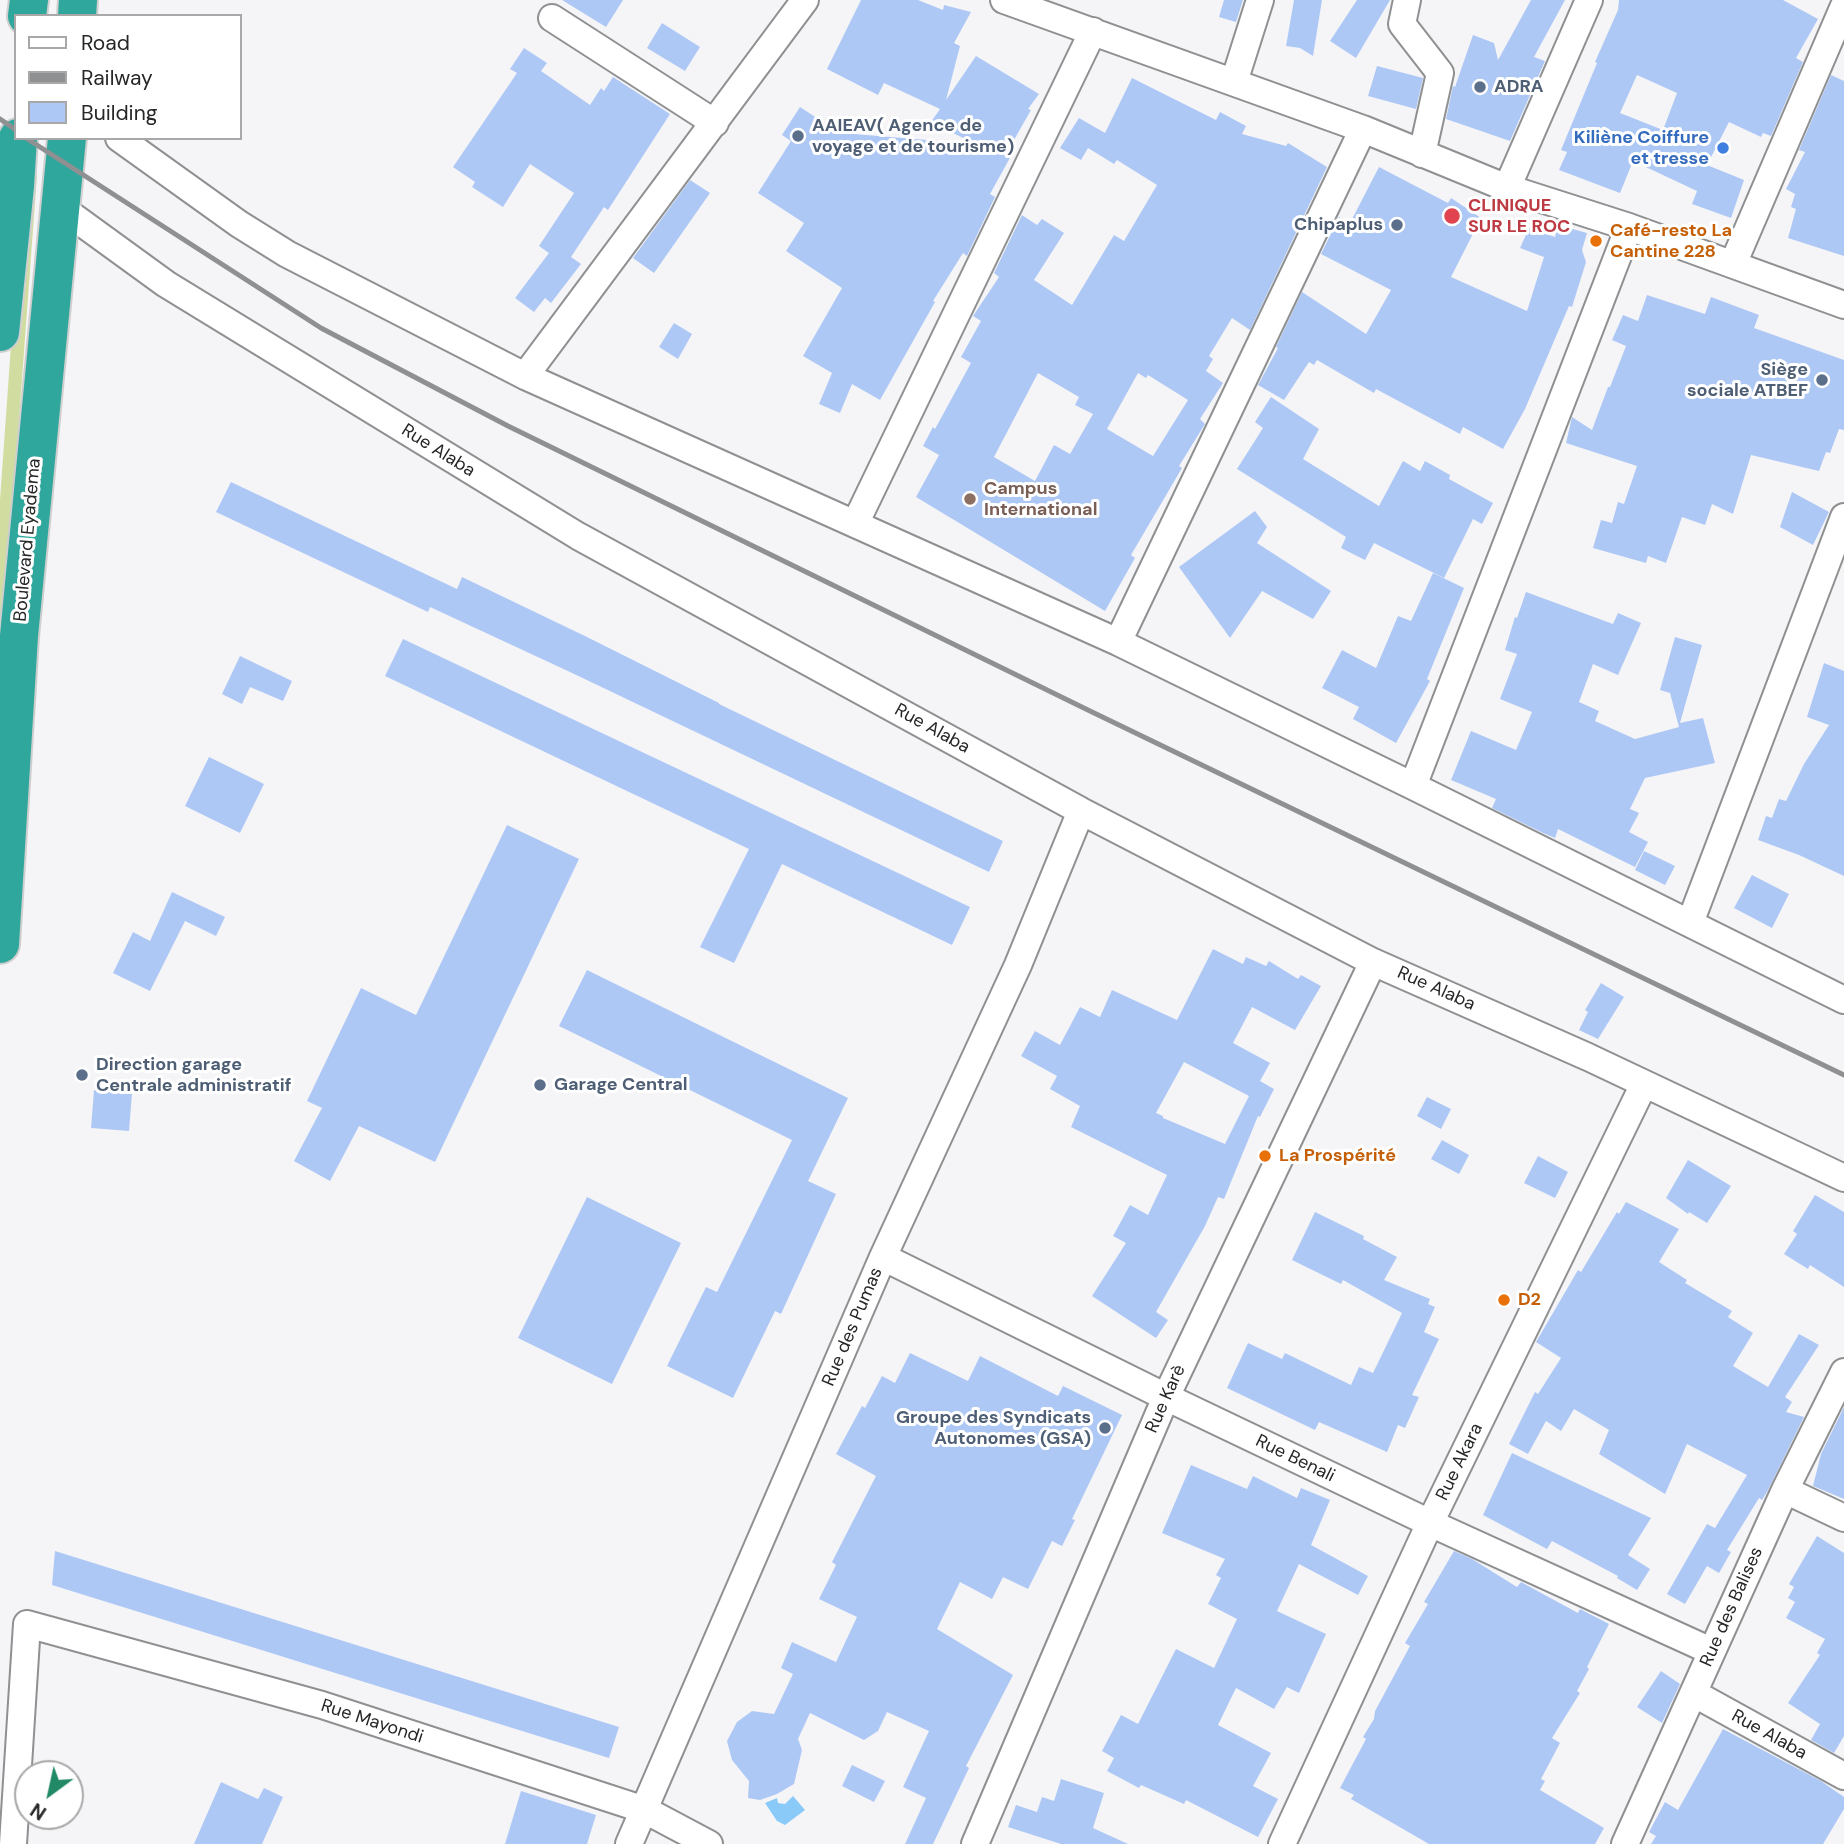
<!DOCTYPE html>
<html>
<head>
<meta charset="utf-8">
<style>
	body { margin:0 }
	#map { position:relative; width:1844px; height:1844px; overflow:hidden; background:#f5f5f7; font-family:"DM Sans",sans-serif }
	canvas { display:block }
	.legend { position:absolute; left:14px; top:14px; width:228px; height:126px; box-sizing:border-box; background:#fff; border:2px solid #a8a8a8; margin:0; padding:9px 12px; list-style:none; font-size:21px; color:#252626 }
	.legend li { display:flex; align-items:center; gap:14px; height:35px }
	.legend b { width:35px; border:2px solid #a8a8a8 }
	.north { position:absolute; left:14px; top:1760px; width:70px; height:70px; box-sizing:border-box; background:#fff; border:2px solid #a8a8a8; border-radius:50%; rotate:213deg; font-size:19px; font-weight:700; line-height:28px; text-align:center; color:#252626 }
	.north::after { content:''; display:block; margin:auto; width:24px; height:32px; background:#218966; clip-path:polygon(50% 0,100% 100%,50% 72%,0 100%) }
</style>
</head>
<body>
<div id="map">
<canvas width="1844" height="1844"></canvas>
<ul class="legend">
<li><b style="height:9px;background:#fff"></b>Road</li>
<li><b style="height:9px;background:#8f9091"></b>Railway</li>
<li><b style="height:19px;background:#aec8f6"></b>Building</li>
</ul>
<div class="north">N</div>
</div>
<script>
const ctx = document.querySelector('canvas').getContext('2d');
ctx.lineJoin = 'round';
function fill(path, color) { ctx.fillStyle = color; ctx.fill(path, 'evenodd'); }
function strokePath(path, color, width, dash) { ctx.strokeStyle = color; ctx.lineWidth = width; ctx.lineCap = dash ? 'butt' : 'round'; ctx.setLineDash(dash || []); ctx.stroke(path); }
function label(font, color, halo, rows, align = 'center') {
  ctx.font = font + ' "DM Sans",sans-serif'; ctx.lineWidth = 6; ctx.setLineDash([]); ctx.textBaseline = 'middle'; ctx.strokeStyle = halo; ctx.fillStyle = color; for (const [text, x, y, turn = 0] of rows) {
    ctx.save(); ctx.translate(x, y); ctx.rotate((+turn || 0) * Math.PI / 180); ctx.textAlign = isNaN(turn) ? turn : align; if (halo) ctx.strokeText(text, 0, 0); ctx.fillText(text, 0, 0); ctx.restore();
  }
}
const green = new Path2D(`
	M30,171L37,175L0,678V500L15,289Z`);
const water = new Path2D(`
	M793,1796L805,1810L785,1825L777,1821L765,1803L777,1798L778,1803L785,1804Z`);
const building = new Path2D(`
	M562,0H623L606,27Z
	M861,0H918L943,10L944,5L971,12L954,43L960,46L946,100L976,56L1039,94L1028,109L1031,110L1010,147H1014L1011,156L990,194L995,197L967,256L963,253L933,301L935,302L880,400L852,384L840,413L819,404L832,373L803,356L842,288L786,251L804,223L758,193L791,141L782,135L800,107L832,128L830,132L975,144L931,122L940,109L884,83L878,95L827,69Z
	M1224,0H1243L1236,22L1219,17Z
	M1294,0H1322L1313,56L1300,48L1286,46Z
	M1357,0H1390L1356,58L1330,41Z
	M1531,0H1565L1534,57L1545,61L1510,141L1446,119L1453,86L1455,87L1473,35L1494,43L1498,60Z
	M1619,0H1783L1818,19L1796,58L1803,62L1771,136L1763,133L1761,137L1729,122L1707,165L1744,180L1731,218L1692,204L1697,191L1633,161L1620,193L1559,170L1567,152L1561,150L1597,63L1595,62L1618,10ZM1637,75L1677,93L1663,130L1620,113Z
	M662,23L700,47L685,71L647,48Z
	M524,48L547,63L541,71L590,105L601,88L604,91L613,77L670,114L608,210L604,207L571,257L581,264L551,303L545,298L534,312L515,298L549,253L539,246L574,193L530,164L503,207L472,187L475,182L453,167L517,73L510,69Z
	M1377,66L1423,78L1416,109L1368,96Z
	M1831,75L1844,81V256L1788,238L1796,209L1791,207L1795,194L1786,189L1805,152L1799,150Z
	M1132,78L1216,120L1220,112L1246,126L1242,134L1286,146L1288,143L1327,167L1250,330L1232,318L1209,356L1213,359L1206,371L1223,383L1200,419L1205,424L1179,466L1182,468L1131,555L1135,558L1105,611L916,497L939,455L923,446L933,427L935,429L971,363L961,357L981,321L973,316L999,277L994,273L1022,215L1037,225L1042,219L1064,233L1034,280L1072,305L1114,235L1124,241L1157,185L1117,160L1114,164L1088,148L1081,160L1060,148L1079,118L1105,133ZM1038,373L1079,397L1075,405L1093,414L1070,454L1054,445L1035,481L994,457ZM1138,373L1146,378L1148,375L1188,400L1153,456L1107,429Z
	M1379,167L1448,203L1451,198L1481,218L1451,277L1527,311L1544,257L1520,248L1529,228L1555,237L1558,225L1587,233L1582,250L1586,262L1572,307L1569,306L1525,409L1503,449L1463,427L1460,434L1376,389L1374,393L1317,360L1314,365L1309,362L1284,400L1258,385L1278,348L1276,347L1302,292L1366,334L1391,290L1321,254L1339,217L1350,223Z
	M690,180L710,193L654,273L633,258Z
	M1647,295L1705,314L1711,297L1759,315L1754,328L1844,360V430L1839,429L1830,453L1826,452L1819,471L1751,455L1733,514L1712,504L1705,525L1682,517L1666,563L1648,556L1646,563L1593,548L1601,520L1612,523L1618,502L1624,504L1637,466L1566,443L1572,417L1592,430L1608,387H1610L1626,346L1612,340L1623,315L1638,321Z
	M674,323L692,334L678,359L659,347Z
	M1271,397L1319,429L1303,459L1379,506L1403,461L1420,471L1425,461L1450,475L1449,479L1493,503L1482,524L1473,519L1444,578L1374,543L1365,560L1341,548L1346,537L1237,469L1263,428L1255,422Z
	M231,482L457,589L462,577L587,637L719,703V704L1003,841L989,872L570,672L430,607L428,612L216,512Z
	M1792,492L1829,512L1813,545L1780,527Z
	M1255,511L1267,527L1257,543L1331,591L1313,619L1262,591L1230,638L1179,567Z
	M1433,573L1464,588L1427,679L1430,681L1396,743L1353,719L1359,707L1322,688L1342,650L1376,668L1398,616L1411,621Z
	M1526,592L1613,624L1618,613L1641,623L1618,675L1593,664L1579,702L1599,711L1595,721L1635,739L1679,727L1670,693L1660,690L1675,637L1702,645L1680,723L1703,718L1715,763L1645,778L1630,809L1639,813L1629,832L1648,842L1635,867L1558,829L1555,838L1543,833L1492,808L1496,799L1451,780L1471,731L1516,750L1532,712L1500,699L1517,654L1505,650L1515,617L1517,618Z
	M403,639L970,907L952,945L782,864L734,963L700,947L749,849L385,676Z
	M240,656L292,681L283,701L250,687L242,704L222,694Z
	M1824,663L1844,671V876L1799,855L1758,840L1766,816L1772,818L1779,799L1786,801L1804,764L1829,725L1807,717Z
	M209,757L264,784L240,833L185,806Z
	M507,825L579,859L435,1162L359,1126L330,1181L294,1161L322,1108L307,1101L361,988L416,1015Z
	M1644,851L1675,866L1665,885L1635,870Z
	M1752,875L1789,894L1772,928L1734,908Z
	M172,892L225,917L216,936L185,921L150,991L113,973L133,932L150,941Z
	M1213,949L1243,964L1246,957L1266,966L1269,961L1298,979L1301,975L1321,986L1295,1030L1252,1007L1233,1043L1270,1063L1260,1081L1274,1089L1260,1117L1258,1116L1224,1199L1218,1197L1205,1226L1156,1312L1168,1320L1156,1338L1092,1296L1126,1243L1113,1236L1130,1205L1148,1215L1167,1175L1071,1127L1080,1106L1050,1089L1057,1076L1021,1056L1035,1031L1060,1045L1080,1007L1100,1017L1112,990L1177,1020ZM1184,1062L1249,1096L1225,1144L1163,1118V1116L1156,1113Z
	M587,970L848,1098L808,1181L836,1194L781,1314L775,1311L733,1398L667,1366L706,1287L717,1292L792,1140L559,1026Z
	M1601,983L1624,997L1598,1039L1579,1030L1588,1012L1585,1010Z
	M94,1090L132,1093L129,1131L91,1128Z
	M1427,1097L1451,1109L1441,1129L1417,1116Z
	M1442,1140L1469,1155L1459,1174L1431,1159Z
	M1538,1156L1568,1172L1555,1198L1524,1183Z
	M1688,1160L1731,1186L1707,1223L1689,1212L1688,1214L1666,1198Z
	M1815,1195L1844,1212V1287L1810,1265L1808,1269L1784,1254L1797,1234L1793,1231Z
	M587,1197L681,1243L612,1384L518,1338Z
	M1626,1202L1679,1229L1659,1262L1687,1280L1685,1283L1732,1311L1728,1317L1753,1333L1733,1366L1768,1387L1799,1334L1819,1345L1785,1397L1792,1402L1786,1412L1804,1417L1767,1492L1762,1500L1759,1498L1727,1550L1731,1552L1719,1573L1707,1566L1685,1604L1667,1594L1707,1524L1715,1528L1747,1475L1687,1444L1665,1494L1599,1454L1609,1430L1574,1409L1561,1431L1546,1421L1528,1454L1509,1444L1535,1392L1538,1394L1561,1358L1536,1342L1578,1270L1581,1272L1617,1212L1619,1214Z
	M1315,1212L1364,1236L1363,1239L1397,1257L1384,1280L1430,1299L1428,1304L1435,1307L1424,1332L1439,1339L1412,1395L1419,1397L1405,1428L1398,1425L1387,1452L1319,1422L1315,1430L1227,1388L1248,1343L1282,1359L1285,1353L1351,1385L1359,1367L1373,1373L1402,1313L1343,1280L1341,1284L1292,1260Z
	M910,1353L968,1381L980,1356L1058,1396L1063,1386L1122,1415L1072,1519L1075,1520L1062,1546L1052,1541L1028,1589L1003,1577L992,1599L960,1582L937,1629L1013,1675L966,1766L969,1768L933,1844H905L926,1798L903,1787L929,1731L887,1712L878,1731L864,1740L810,1713L798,1739L802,1750L794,1784L777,1794L760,1800L748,1798L749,1781L732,1760L727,1741L737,1722L752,1711L774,1714L793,1674L781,1668L792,1642L836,1662L857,1617L819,1599L836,1565L832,1562L876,1476L836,1454L862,1406L865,1408L882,1376L895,1383Z
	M1844,1407V1499L1813,1486L1821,1454Z
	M1512,1453L1651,1518L1628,1555L1650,1569L1637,1590L1617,1578L1618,1576L1552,1541L1547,1549L1483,1515Z
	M1191,1465L1247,1489L1253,1476L1297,1498L1301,1488L1330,1500L1311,1545L1368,1576L1358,1595L1299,1564L1277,1611L1326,1634L1299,1693L1287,1687L1274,1709L1236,1688L1218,1725L1271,1753L1253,1786L1278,1799L1258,1837L1186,1800L1184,1804L1141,1785L1139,1788L1107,1771L1114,1758L1102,1751L1121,1715L1138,1724L1176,1649L1214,1668L1237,1619L1208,1604L1221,1578L1216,1575L1225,1559L1162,1533Z
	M1817,1536L1844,1553V1736L1834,1753L1811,1740L1820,1724L1788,1703L1820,1655L1817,1653L1825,1639L1786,1618L1795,1602L1788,1598L1794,1587L1789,1584Z
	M55,1551L619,1727L609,1758L52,1585Z
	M1454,1551L1472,1559L1517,1587L1521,1582L1578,1613L1580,1609L1609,1624L1587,1667L1589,1669L1577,1691L1580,1693L1552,1738L1560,1743L1541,1779L1545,1781L1540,1790L1604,1828L1595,1844H1429L1351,1799L1354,1795L1340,1788L1366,1739L1363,1737L1374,1719L1375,1711L1410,1646L1405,1643L1428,1604L1424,1602Z
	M1661,1671L1680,1684L1662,1723L1637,1707Z
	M1723,1729L1821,1781L1844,1797V1809L1823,1844H1651L1656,1836L1649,1832L1665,1802L1678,1810Z
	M852,1765L885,1781L874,1802L842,1786Z
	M1061,1779L1104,1793L1093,1828L1128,1844H1061L1008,1827L1016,1805L1037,1812L1042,1797L1054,1801Z
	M221,1782L258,1799L264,1788L283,1797L262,1844H194Z
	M521,1791L596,1815L587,1844H505Z`);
const minor = new Path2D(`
	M1004,0L1363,129L1507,188L1629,227L1844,305
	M1407,0L1402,24L1440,73L1422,154
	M552,18L715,123
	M1234,82L1260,0
	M119,138L239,224L287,254L525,376L1118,642L1413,786L1844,1000
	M1507,188L1589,0
	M60,207L166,284L578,536L1081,811L1373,962L1588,1057L1844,1178
	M1733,264L1844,6
	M525,376L805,0
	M855,524L1093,31
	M1118,642L1363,129
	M1413,786L1629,227
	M1690,923L1844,517
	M883,1257L1166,1397L1430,1523L1711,1651
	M1785,1490L1844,1518
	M1695,1694L1844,1776
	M13,1844L27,1624L322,1705L645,1810L709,1844
	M629,1844L883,1257L1018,965L1081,811
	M975,1844L1166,1397L1373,962
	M1282,1844L1430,1523L1644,1084
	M1625,1844L1785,1490L1844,1372`);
const highway = new Path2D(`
	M27,16L29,0
	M77,16L78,0
	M0,332L15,186L18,138
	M0,944L19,636L67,138`);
const rail = new Path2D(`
	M0,119L16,130
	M26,138L321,328L508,426L1090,711L1844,1075`);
const markers = [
	[1480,87,7,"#5c6f8a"],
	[798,136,7,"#5c6f8a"],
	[1723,148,7,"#3f7fe0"],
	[1452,216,9,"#e0444e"],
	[1397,225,7,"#5c6f8a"],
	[1596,241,7,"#e8710a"],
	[1822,380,7,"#5c6f8a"],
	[970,499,7,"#8d6e63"],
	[82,1075,7,"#5c6f8a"],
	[540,1085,7,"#5c6f8a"],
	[1265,1156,7,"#e8710a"],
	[1504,1300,7,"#e8710a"],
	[1105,1428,7,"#5c6f8a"]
];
const serviceNames = [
	["ADRA",1494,87],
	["AAIEAV( Agence de",812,126],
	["voyage et de tourisme)",812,147],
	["Chipaplus",1383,225,"right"],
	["Siège",1808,370,"right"],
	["sociale ATBEF",1808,391,"right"],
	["Direction garage",96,1065],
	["Centrale administratif",96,1086],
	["Garage Central",554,1085],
	["Groupe des Syndicats",1091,1418,"right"],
	["Autonomes (GSA)",1091,1439,"right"]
];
const shopNames = [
	["Kiliène Coiffure",1709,138],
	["et tresse",1709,159]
];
const healthNames = [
	["CLINIQUE",1468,206],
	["SUR LE ROC",1468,227]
];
const foodNames = [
	["Café-resto La",1610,231],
	["Cantine 228",1610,252],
	["La Prospérité",1279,1156],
	["D2",1518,1300]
];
const streetNames = [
	["Rue Alaba",438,451,32],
	["Boulevard Eyadema",28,540,-85],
	["Rue Alaba",932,729,29],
	["Rue Alaba",1436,989,24],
	["Rue des Pumas",853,1327,-67],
	["Rue Karè",1166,1399,-66],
	["Rue Benali",1295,1459,26],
	["Rue Akara",1460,1462,-64],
	["Rue des Balises",1732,1607,-66],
	["Rue Mayondi",372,1722,18],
	["Rue Alaba",1769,1735,29]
];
const educationNames = [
	["Campus",984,489],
	["International",984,510]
];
fill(green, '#d1dda0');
fill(water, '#89caf9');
fill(building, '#aec8f6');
strokePath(minor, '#8f9091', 30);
strokePath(highway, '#cfcfcf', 42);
strokePath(minor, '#fff', 26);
strokePath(highway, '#30a79c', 38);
strokePath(rail, '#8f9091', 5);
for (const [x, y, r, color] of markers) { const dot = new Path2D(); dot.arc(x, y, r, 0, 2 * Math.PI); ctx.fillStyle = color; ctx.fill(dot); strokePath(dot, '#fff', 2.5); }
label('bold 18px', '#4e5e75', '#fff', serviceNames, 'left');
label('bold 18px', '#366cbe', '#fff', shopNames, 'right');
label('bold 18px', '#be3a42', '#fff', healthNames, 'left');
label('bold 18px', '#c56008', '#fff', foodNames, 'left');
label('18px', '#252626', '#fff', streetNames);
label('bold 18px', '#785e54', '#fff', educationNames, 'left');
</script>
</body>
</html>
